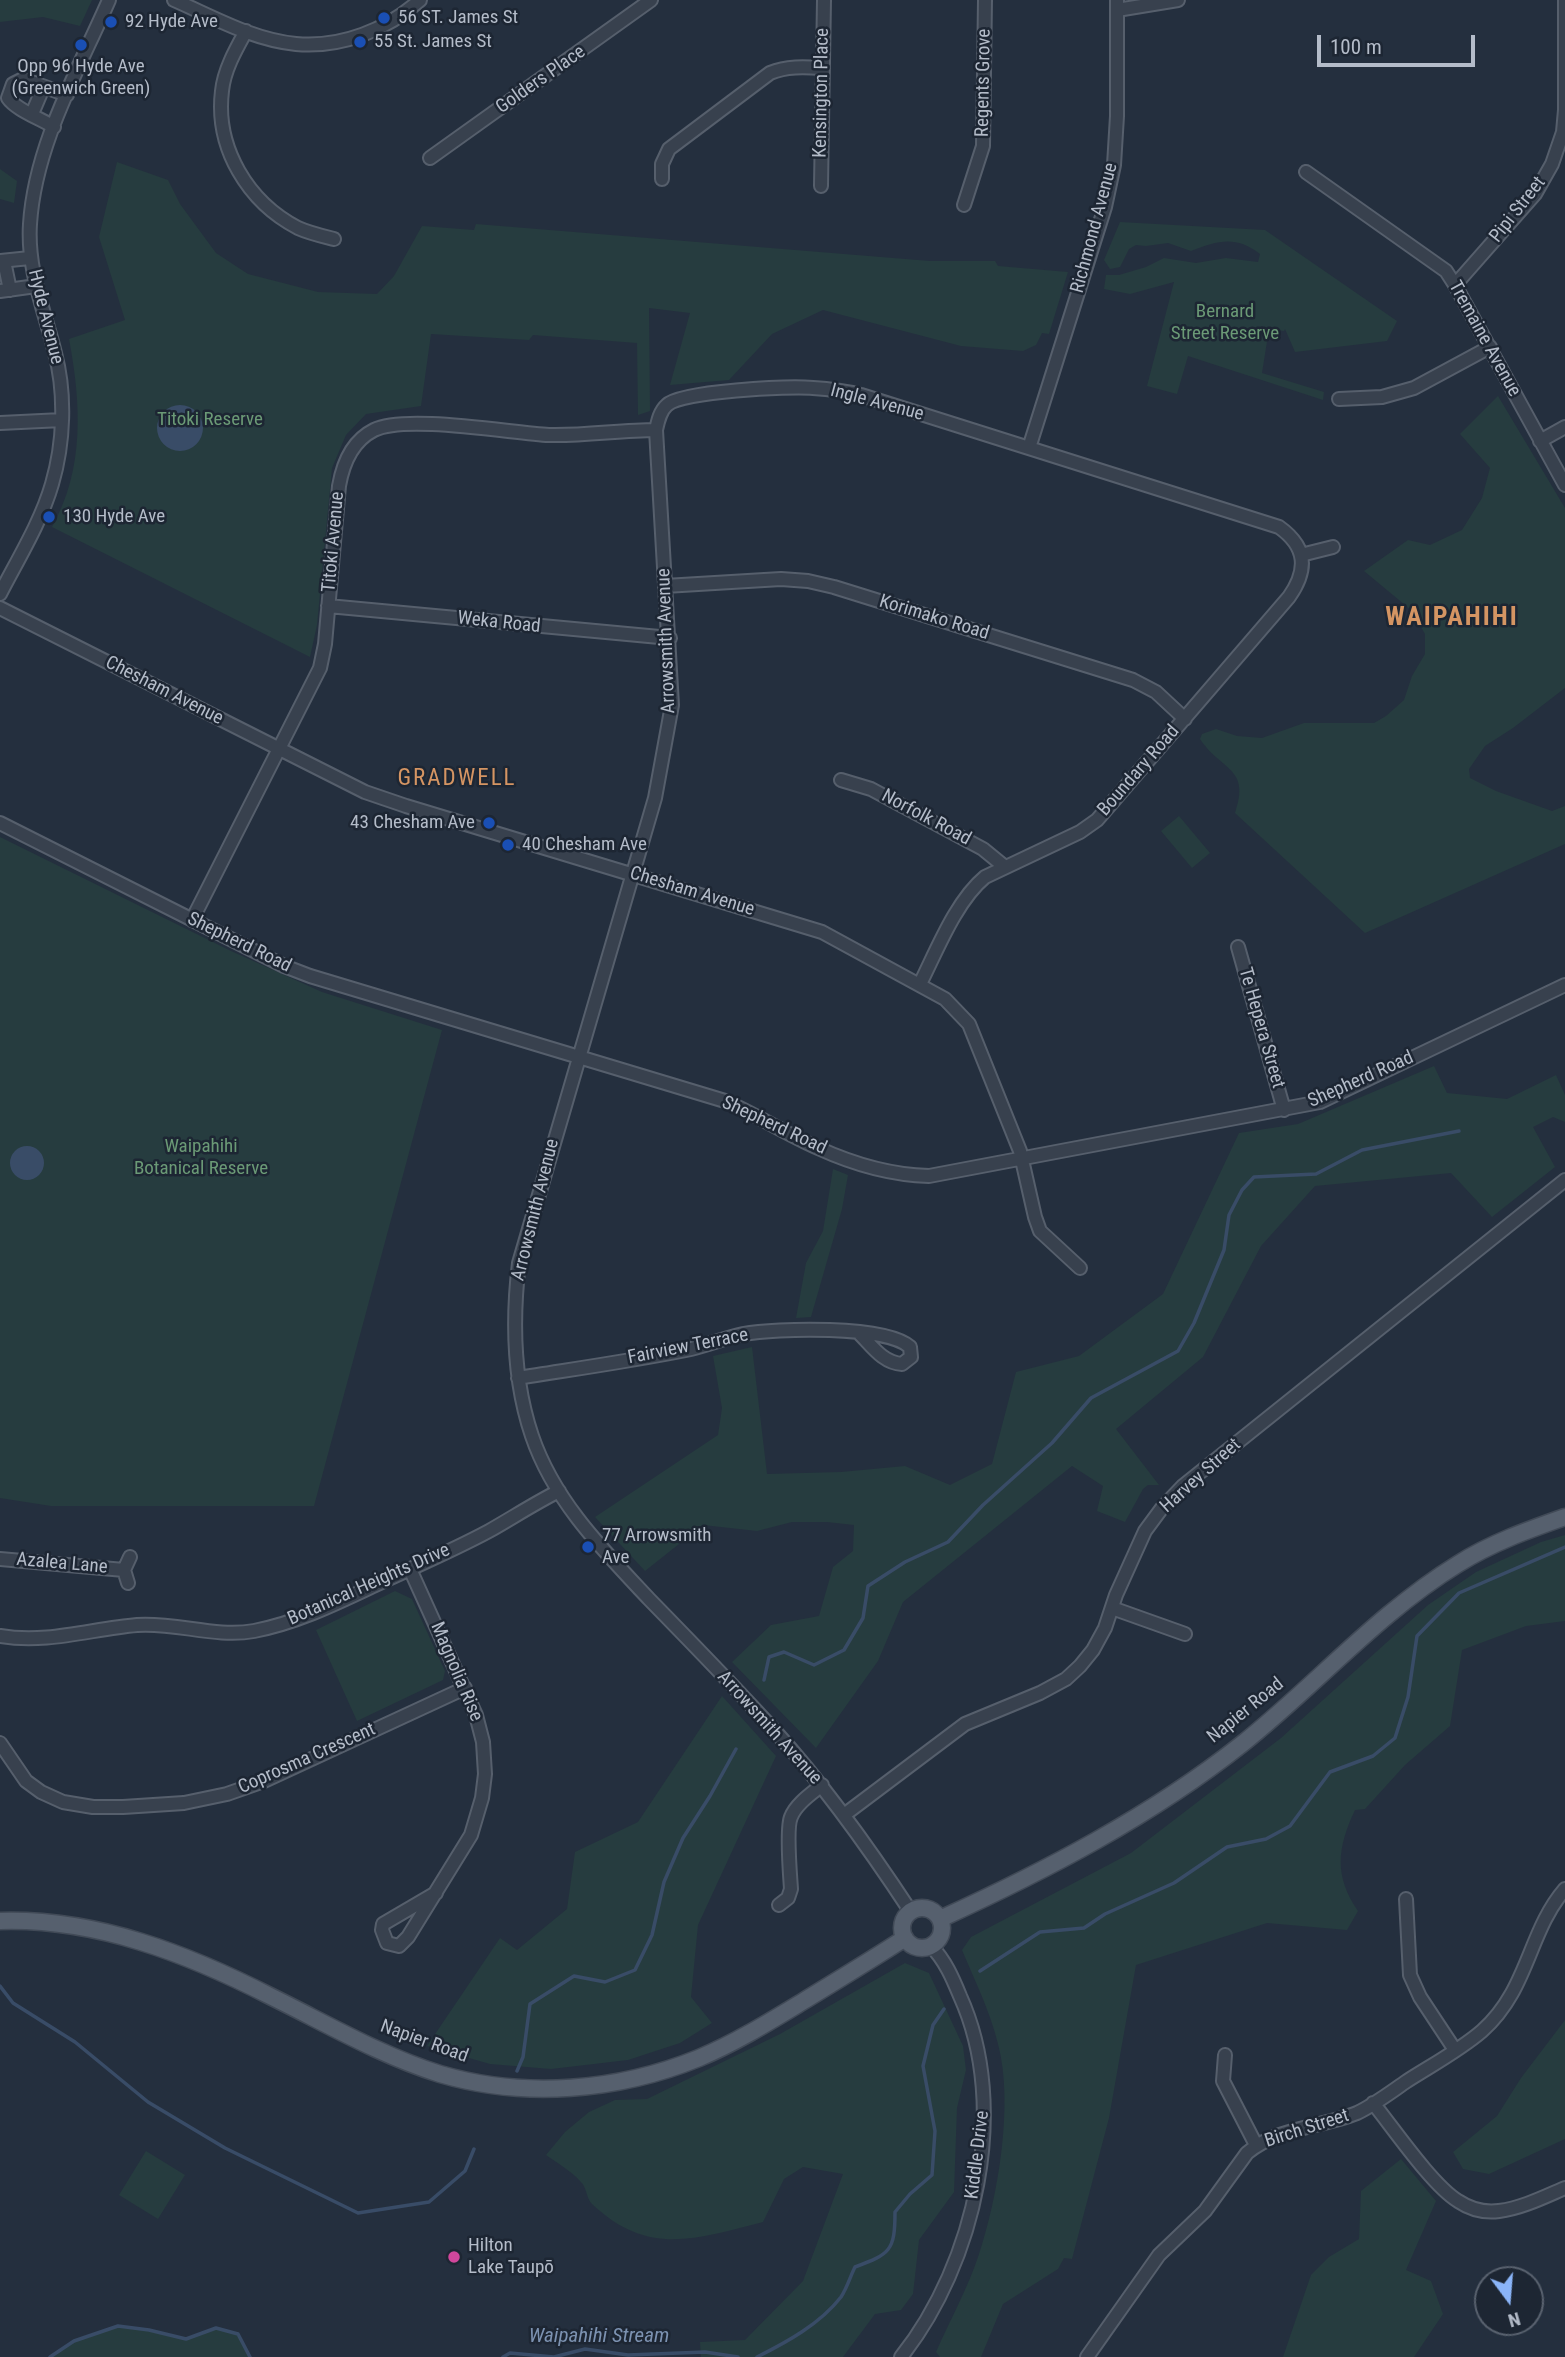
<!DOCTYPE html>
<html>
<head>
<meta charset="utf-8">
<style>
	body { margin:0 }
	#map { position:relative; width:1565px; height:2357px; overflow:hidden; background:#242f3e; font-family:"Roboto Condensed",sans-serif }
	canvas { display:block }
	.north { position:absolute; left:1474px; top:2266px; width:70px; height:70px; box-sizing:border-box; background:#1d2633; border:2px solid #59626f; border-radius:50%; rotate:164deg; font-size:19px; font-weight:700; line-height:28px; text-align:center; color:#b4bcc9 }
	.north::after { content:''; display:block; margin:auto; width:24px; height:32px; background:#8ab4f8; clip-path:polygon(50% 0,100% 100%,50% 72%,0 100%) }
	.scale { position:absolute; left:1317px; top:35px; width:158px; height:32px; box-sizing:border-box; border:4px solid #b4bcc9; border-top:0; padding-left:9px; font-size:21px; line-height:24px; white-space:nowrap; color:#b4bcc9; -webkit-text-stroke:5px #1d2633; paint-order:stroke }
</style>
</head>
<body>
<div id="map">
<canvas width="1565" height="2357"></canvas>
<div class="north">N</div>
<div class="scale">100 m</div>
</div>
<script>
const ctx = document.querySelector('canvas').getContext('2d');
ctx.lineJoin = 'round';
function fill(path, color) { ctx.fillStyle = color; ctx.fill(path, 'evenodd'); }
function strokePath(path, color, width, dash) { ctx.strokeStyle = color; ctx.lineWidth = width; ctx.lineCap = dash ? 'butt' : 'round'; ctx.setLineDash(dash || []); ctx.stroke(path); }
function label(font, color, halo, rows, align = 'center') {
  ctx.font = font + ' "Roboto Condensed",sans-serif'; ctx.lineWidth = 5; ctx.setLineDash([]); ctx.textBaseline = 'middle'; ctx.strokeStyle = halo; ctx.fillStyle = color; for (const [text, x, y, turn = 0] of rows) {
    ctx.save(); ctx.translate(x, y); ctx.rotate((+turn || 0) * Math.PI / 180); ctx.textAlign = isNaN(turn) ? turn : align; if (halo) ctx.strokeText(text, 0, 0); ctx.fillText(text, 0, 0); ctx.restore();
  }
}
const green = new Path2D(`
	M0,0H92L80,26L43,17L0,22Z
	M117,162L168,180L180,204L216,253L248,274L318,292L377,294L394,276L422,226L474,230L476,224L930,261H995L998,266L1068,272L1049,334L1042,333L1036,345L1023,351L961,346L823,310L772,334L729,380L670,385L690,313L649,308L650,411L638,415L637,343L533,335L529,340L431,334L421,406L366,414L346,435L332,468L317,625L310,657L52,527C85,468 81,403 69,339L125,320L99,237Z
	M0,169L17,181L14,203L0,199Z
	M1120,222L1265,230L1397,321L1387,341L1295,352L1285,329L1284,331L1269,329L1262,373L1324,392L1323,400L1188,356L1177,394L1147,386L1174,282L1130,294L1104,289L1106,275H1119L1146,267L1164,258L1196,263L1226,258L1258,262L1260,254C1235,235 1218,241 1191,251L1168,243L1146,246L1136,245L1129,249L1120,267L1110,269L1104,260Z
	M1498,396L1565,508V688L1513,728L1485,746L1469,769L1470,778L1496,791L1552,811L1565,806V844L1365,933L1235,813C1251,767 1221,771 1200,739L1202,734L1216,729L1237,736L1262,738L1304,723H1374L1386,716L1404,700L1412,676L1425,654V634L1411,610L1364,571L1408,540L1430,545L1462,530L1482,498L1490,468L1460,434Z
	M1179,816L1210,853L1192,868L1161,831Z
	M0,837L231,951L322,992L442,1030L314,1506H51L0,1498Z
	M1434,1066L1447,1093L1507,1099L1556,1075L1565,1095V1122L1553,1117L1533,1127L1555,1167L1492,1217L1451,1173L1315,1186L1261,1246L1203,1357L1116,1429L1159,1485H1148L1143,1489L1125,1522L1097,1511L1103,1486L1072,1466L903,1602L878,1661L816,1748L732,1662L771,1625L819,1616L833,1567L853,1551L854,1525L827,1522H792L757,1531L703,1525L645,1571L595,1517L718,1435L722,1408L713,1356L752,1347L767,1474L841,1472L905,1466L950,1485L992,1464L1016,1372L1079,1356L1163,1294L1239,1133L1298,1124Z
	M833,1169L848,1175L842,1209L811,1317L796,1318L806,1263L823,1231Z
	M1565,1535V1621L1526,1626L1462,1650L1450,1726L1405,1765L1365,1809L1355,1810C1337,1848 1334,1876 1358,1911L1347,1930L1267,1923L1136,1965L1109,2118L1072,2259L1064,2258L1058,2269L1003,2304L981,2357H940L936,2352C950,2320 968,2288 979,2254C998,2197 1014,2103 998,2044C990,2011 975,1981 962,1950L971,1937L1131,1853L1281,1738L1428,1605L1476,1572L1541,1542Z
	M395,1591L412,1599L445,1671L443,1680L357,1721L316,1630Z
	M722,1696L776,1756L698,1925L691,1997L712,2023L680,2043L628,2060L551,2069L490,2064L427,2046L500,1938L517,1950L567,1909L575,1852L638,1822Z
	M905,1963L929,1973L963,2046L966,2070L957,2108L954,2192L919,2240L913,2294L901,2310L875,2314L843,2357H701L700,2342L745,2340L803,2281L843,2174L803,2167L784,2179L763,2222C696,2239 648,2257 592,2204C586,2198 587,2187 580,2181C571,2171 557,2163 546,2155L565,2132L589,2112L615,2100L647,2099L780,2034Z
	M1565,2020V2139L1489,2174L1463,2169L1453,2152L1497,2116L1521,2078Z
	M146,2151L185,2175L158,2219L119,2195Z
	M1401,2159L1436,2201L1406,2270L1431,2281L1443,2314L1414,2357H1283L1311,2275L1329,2257L1359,2239L1361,2191Z
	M118,2326L149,2330L186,2339L216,2328L238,2334L250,2357H50L74,2341Z`);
const water = new Path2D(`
	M157 428a23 23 0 1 1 46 0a23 23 0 1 1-46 0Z
	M10 1163a17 17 0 1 1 34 0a17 17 0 1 1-34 0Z`);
const stream = new Path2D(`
	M764,1680L769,1657L784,1652L814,1665L844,1650L863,1618L868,1586L905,1562L948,1542L983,1505L1052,1443L1091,1398L1178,1351L1194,1323L1224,1250L1229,1215L1242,1190L1254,1177L1316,1174L1362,1150L1459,1131
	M980,1971L1040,1932L1084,1928L1105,1914L1174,1883L1227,1847L1266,1839L1290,1826L1330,1772L1373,1756L1395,1738L1408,1697L1417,1636L1459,1593L1565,1547
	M0,1986L13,2003L75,2042L148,2102L225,2148L358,2213L429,2202L465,2171L474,2149
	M517,2071L523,2057L530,2004L574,1976L605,1982L635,1970L652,1935L664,1882L683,1838L710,1796L736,1749
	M50,2357L74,2341L118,2326L149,2330L186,2339L216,2328L238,2334L250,2357
	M503,2357L510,2353L554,2357L585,2349L628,2355L705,2352L738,2357
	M757,2357C787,2342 820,2324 841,2297C847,2288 850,2277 855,2267C890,2254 895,2251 895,2212L910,2194L932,2175L935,2131L923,2066L933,2025L944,2009`);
const minor = new Path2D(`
	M174,0C213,17 253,40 296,44C341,48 387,30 420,0
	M1117,10L1178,0
	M246,31C236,49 224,70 222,91C215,148 248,202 298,228C309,233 322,236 334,239
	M32,114L43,88
	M54,127C41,119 15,109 8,98L13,84L23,79L67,95
	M430,158L651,0
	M1306,172L1446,271L1455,285L1565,485
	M662,179V164L669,149L770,73C787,66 804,67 823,68
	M821,186L824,0
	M964,205L983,146L985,0
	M0,261L30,258
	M4,261L10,290
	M1455,285L1535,194L1552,164L1563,132L1565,110V0
	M0,291L36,286
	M1339,399L1382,397L1414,388L1490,347
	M0,423L62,420
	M1540,441L1565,427
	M1029,448L1105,207L1114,165L1117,116V0
	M1301,555L1333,547
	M665,586L781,579L808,581L834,587L1133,680L1156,692L1185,719
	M0,594C18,559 41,522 52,484C64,443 66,394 55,353C44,309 27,269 30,224C35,145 78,71 109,0
	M328,606L670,638
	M0,608L365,792L406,806L822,932L945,999L969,1024L1020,1151L1035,1217L1040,1231L1080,1268
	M841,780L871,789L983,849L1005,867
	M0,823L284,966L310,976L725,1101C757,1115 786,1134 818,1148C853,1164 891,1175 929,1176L1320,1102L1565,985
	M192,920L320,668L325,644L339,486C343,463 352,441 374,430C405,414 511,433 549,435C585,436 620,430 656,430
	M1238,947L1284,1110
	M518,1378C574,1369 631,1361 686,1350C706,1346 724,1338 743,1334C776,1328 886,1325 910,1347L911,1357L902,1364C883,1363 872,1346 859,1333
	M0,1559L124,1570L128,1583
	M410,1569L476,1715L483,1742L485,1774L482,1798L471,1835L408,1937L399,1946L387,1943L382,1930L383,1924L436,1893
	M124,1570L130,1557
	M1112,1608L1185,1634
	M0,1636C47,1644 91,1629 137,1625C176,1622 215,1638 254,1631C295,1623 331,1606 369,1588C409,1569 450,1552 489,1531C512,1518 535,1503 559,1491
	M0,1743L26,1781L41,1792L63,1802L93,1807H123L184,1803L227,1794L264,1781L465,1688
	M844,1815L965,1724L1040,1693L1066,1679L1080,1666L1093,1650L1105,1628L1116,1595L1145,1531L1162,1508L1183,1486L1565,1180
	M1406,1899L1410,1975L1420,1997L1455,2050
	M779,1905L788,1898L791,1889C790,1874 786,1828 791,1817C796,1804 811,1794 822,1785
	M911,1912C869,1848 825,1786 774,1730C733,1685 691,1642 649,1599C603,1550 554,1501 532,1436C513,1380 512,1321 519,1263L655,798L672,705L656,430C658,421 660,411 667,405C681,391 789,386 813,388C829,389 845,391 861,395L1279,527C1307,547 1308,570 1289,597L1097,820L1080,832L985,877C956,901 937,950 920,984
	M1225,2055L1223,2081L1256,2145
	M1373,2103C1394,2129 1432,2185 1458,2201C1470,2209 1484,2213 1499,2211C1522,2208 1544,2197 1565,2188
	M901,2357C975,2264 1011,2108 960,1996C953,1979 945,1960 931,1946
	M1087,2357L1159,2255L1205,2211L1247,2153C1276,2128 1322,2127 1357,2113C1374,2105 1391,2092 1407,2081C1432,2065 1460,2050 1482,2031C1529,1989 1528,1932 1565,1889`);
const major = new Path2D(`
	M902 1928a20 20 0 1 1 40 0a20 20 0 1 1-40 0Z
	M940,1919C1045,1871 1151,1816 1242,1744C1315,1686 1378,1613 1458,1564C1491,1543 1528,1530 1565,1517
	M0,1921C96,1918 188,1954 272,1997C327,2024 382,2056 440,2074C525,2099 618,2091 699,2058C735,2043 769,2022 802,2002C836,1981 871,1960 905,1938`);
const markers = [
	[384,18,7,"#1a4fb4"],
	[111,22,7,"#1a4fb4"],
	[360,42,7,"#1a4fb4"],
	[81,45,7,"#1a4fb4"],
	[49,517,7,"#1a4fb4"],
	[489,823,7,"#1a4fb4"],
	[508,845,7,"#1a4fb4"],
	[588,1547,7,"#1a4fb4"],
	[454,2257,7,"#d1479c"]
];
const poiNames = [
	["56 ST. James St",398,18],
	["92 Hyde Ave",125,22],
	["55 St. James St",374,42],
	["Opp 96 Hyde Ave",81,67,"center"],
	["(Greenwich Green)",81,89,"center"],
	["130 Hyde Ave",63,517],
	["43 Chesham Ave",475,823,"right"],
	["40 Chesham Ave",522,845],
	["77 Arrowsmith",602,1536],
	["Ave",602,1558],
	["Hilton",468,2246],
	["Lake Taupō",468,2268]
];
const streetNames = [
	["Golders Place",541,80,-35],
	["Regents Grove",984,83,-89],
	["Kensington Place",822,93,-89],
	["Pipi Street",1518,210,-52],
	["Richmond Avenue",1095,228,-75],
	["Hyde Avenue",45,317,76],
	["Tremaine Avenue",1484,339,61],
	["Ingle Avenue",877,403,15],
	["Titoki Avenue",334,542,-85],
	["Korimako Road",934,618,17],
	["Weka Road",499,623,6],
	["Arrowsmith Avenue",667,641,-92],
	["Chesham Avenue",164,691,27],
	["Boundary Road",1139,771,-49],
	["Norfolk Road",926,818,28],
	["Chesham Avenue",692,892,17],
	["Shepherd Road",239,943,26],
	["Te Hepera Street",1261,1028,74],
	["Shepherd Road",1361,1080,-24],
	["Shepherd Road",774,1126,25],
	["Arrowsmith Avenue",536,1210,-76],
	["Fairview Terrace",688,1347,-11],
	["Harvey Street",1201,1476,-42],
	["Azalea Lane",62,1564,5],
	["Botanical Heights Drive",369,1585,-24],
	["Magnolia Rise",456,1672,67],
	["Napier Road",1246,1711,-39],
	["Arrowsmith Avenue",769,1728,48],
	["Coprosma Crescent",307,1759,-24],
	["Napier Road",424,2042,20],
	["Birch Street",1307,2129,-18],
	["Kiddle Drive",978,2155,-83]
];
const parkNames = [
	["Bernard",1225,312],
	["Street Reserve",1225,334],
	["Titoki Reserve",210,420],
	["Waipahihi",201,1147],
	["Botanical Reserve",201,1169]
];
const waterNames = [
	["Waipahihi Stream",599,2337]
];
const quarterNames = [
	["GRADWELL",457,779]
];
const districtNames = [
	["WAIPAHIHI",1452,618]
];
fill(green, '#263c3f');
fill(water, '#394c67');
strokePath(stream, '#394c67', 3.5);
strokePath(minor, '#565f6c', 16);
strokePath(major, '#414a57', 19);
strokePath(minor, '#38414e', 12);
strokePath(major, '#56606e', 16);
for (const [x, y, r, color] of markers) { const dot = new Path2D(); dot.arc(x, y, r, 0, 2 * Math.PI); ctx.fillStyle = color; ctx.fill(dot); strokePath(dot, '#1d2633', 2.5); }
label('19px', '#b4bcc9', '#1d2633', poiNames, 'left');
label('19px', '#b4bcc9', '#1d2633', streetNames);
label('19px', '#6b9a76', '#1d2633', parkNames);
label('italic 21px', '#7c92b1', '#1d2633', waterNames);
ctx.letterSpacing = '2px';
label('23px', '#d59563', '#1d2633', quarterNames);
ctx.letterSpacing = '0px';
ctx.letterSpacing = '2px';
label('bold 26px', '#d59563', '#1d2633', districtNames);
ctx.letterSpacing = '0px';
</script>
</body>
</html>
